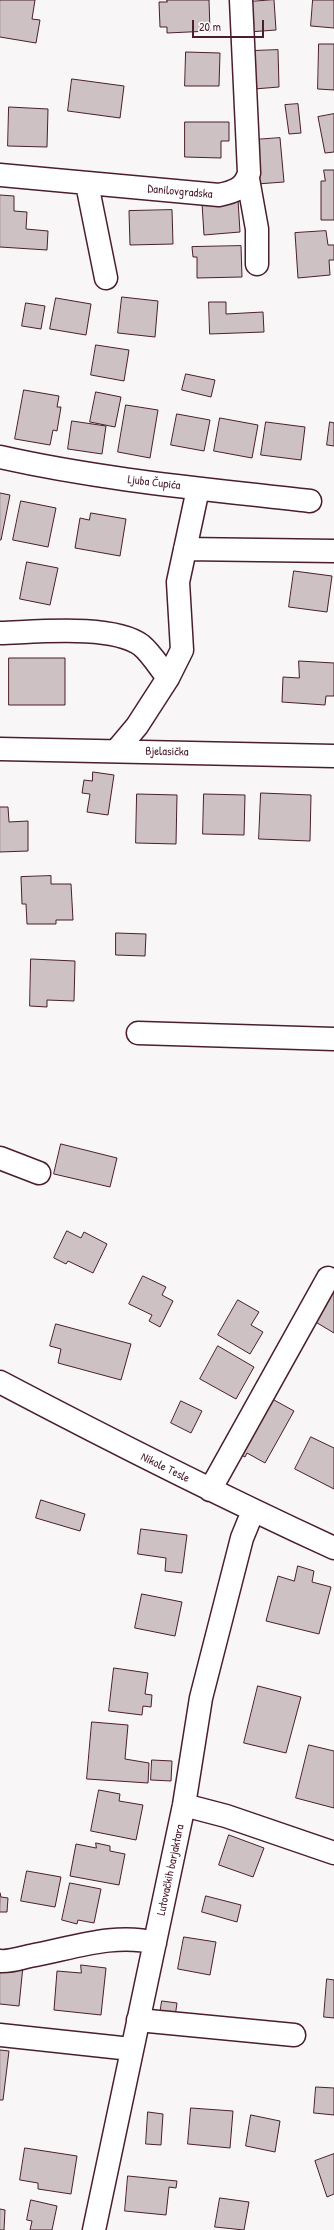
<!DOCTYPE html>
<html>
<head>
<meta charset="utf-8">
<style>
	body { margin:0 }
	#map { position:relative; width:334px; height:2230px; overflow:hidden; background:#f8f6f7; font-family:"Patrick Hand",sans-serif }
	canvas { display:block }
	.scale { position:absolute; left:192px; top:20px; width:72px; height:18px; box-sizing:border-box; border:2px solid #4a1f2b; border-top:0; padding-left:5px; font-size:12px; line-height:14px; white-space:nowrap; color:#4a1f2b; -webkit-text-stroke:3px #fff; paint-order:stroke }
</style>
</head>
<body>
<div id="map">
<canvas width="334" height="2230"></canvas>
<div class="scale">20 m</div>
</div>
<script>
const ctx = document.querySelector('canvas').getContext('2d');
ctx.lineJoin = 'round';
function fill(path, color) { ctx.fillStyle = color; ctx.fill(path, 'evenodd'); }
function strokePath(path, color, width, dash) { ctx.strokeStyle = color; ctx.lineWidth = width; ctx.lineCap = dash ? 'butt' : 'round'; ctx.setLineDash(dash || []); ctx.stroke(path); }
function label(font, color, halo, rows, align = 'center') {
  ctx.font = font + ' "Patrick Hand",sans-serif'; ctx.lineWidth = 3; ctx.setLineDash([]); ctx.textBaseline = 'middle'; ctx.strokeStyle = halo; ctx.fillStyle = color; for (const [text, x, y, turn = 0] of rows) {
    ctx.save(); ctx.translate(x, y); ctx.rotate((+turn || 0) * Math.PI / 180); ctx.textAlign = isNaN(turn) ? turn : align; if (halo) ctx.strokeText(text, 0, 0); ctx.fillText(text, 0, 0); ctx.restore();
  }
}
const building = new Path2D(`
	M0,0H35L32,19L40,20L36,43L0,37Z
	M167,0H209L210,31L167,33V27H160L159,2H167Z
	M274,0L276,30L249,32L248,2Z
	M313,0H334V28L311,26Z
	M319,44H334V90L318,89Z
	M278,50L279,87L254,89L252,51Z
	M186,52L220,53L219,86H185Z
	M72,79L124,86L120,118L68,111Z
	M298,104L301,133L289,134L285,105Z
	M9,107L48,109L47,147L8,146Z
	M334,114V152L325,153L318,117Z
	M185,122H229V141H221V158L185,157Z
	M280,138L284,182L257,184L253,140Z
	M324,170H334V220H321V181H325Z
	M0,195L14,196V211L27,212L26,229L48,231L47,250L0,247Z
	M238,200L240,232L204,235L202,203Z
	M172,210L173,244L130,245L129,211Z
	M326,231L328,245H334V260H329L330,275L298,278L295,233Z
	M241,246L242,277L197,278V257H193L192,247Z
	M122,297L158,301L155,337L118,333Z
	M56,298L91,304L86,335L50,329Z
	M209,302H226V314L263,312L264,332L210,334Z
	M26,303L45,306L41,329L22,326Z
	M96,345L129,350L124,381L91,375Z
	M186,374L215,380L211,397L182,390Z
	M24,390L59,396L57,407H61L57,431L53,430L50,445L15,439Z
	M96,392L121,397L115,427L90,422Z
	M126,405L158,410L150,458L118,452Z
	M177,414L210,420L204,451L171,445Z
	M220,418L258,425L252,458L214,451Z
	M72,421L106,426L102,454L68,449Z
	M266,422L305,427L301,460L261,455Z
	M330,422L334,423V446L327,445Z
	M0,493L10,495L1,540H0Z
	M21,501L56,508L48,547L13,540Z
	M91,513L126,519L120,556L75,548L80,518L89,520Z
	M27,562L58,568L50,605L20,599Z
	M294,571L332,576L327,612L289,607Z
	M9,658H65V705H9Z
	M299,661L334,663V696H326L325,705L282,702L283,677L299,678Z
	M93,772L114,775L108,815L87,812L90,794L82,793L84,780L92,781Z
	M261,793L311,795L310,841L259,839Z
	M137,794L177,795L176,844L136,843Z
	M204,794L245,795L244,835L203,834Z
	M0,807H8L9,822L28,821V851L0,852Z
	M51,876V884H71L73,920H56V924H27L26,904H22L21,877Z
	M116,933L146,934L145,956L116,955Z
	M31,959L75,961L74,1001L47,1000V1007L30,1006Z
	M61,1144L117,1158L110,1187L54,1174Z
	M67,1231L81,1238L84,1232L107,1244L93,1273L68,1261L66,1264L54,1258Z
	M143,1276L166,1287L162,1295L173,1301L160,1327L149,1321L152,1315L129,1304Z
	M334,1288V1333L314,1321Z
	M238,1300L259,1312L251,1325L263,1332L250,1354L218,1335Z
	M56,1324L131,1344L121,1380L58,1363L61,1349L50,1346Z
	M218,1346L254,1367L236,1399L200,1379Z
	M265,1395L294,1411L265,1463L247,1453L245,1457L234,1451Z
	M181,1401L202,1411L191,1433L171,1423Z
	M311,1437L334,1448V1489L295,1469Z
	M41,1500L85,1514L80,1531L36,1518Z
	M141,1529L187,1535L182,1573L165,1571L166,1558L138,1554Z
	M298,1566L314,1571L312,1582L331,1587L319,1634L266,1621L278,1576L294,1581Z
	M142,1594L182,1602L175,1636L135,1628Z
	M114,1668L148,1673L145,1694L152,1695L151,1707L143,1706L142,1715L109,1711Z
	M258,1686L301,1697L286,1753L244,1743Z
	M92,1722L128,1725L125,1759L149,1763L148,1783L87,1779Z
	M309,1745L334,1751V1808L296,1798Z
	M152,1760L172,1761L171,1781L151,1780Z
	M99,1790L120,1794L119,1801L143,1805L136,1840L91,1831Z
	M229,1835L264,1848L253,1877L219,1865Z
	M96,1843L110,1846V1851L125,1854L119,1885L70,1876L76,1844L96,1848Z
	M27,1871L61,1877L55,1907L21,1901Z
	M70,1883L101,1889L94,1923L78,1920L77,1924L62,1920Z
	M0,1893L1,1897L8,1898L7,1912H0Z
	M206,1896L241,1905L237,1922L202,1912Z
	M184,1937L216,1942L210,1975L178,1969Z
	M0,1964L23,1966L19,2006L0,2004Z
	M81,1965L106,1968L101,2015L54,2010L57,1971L81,1973Z
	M327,1979L334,1980V2018L324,2017Z
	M162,2001L177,2003L175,2017L160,2014Z
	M0,2050L9,2051L3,2100H0Z
	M316,2087L334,2088V2115L314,2113Z
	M191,2108L233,2111L230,2148L188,2144Z
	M148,2112L163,2114L161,2145L146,2144Z
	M251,2115L280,2121L275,2152L246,2146Z
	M25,2148L77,2156L71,2194L38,2189V2183L20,2180Z
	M334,2154V2194L327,2197L315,2161Z
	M128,2176L177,2181L176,2188L169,2187L166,2215L125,2211Z
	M220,2198L249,2202L244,2230L215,2227Z
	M31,2200L57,2206L52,2230H30L32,2221L27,2220Z
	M0,2209L5,2210L4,2230H0Z`);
const minor = new Path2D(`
	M0,175L219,195C234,192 245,188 249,173L241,0
	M248,179L257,229V264
	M87,184L106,278
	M0,457C102,480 206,489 310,501
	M185,549L334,551
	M0,633C36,632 112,624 141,645C151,653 160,668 168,678
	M0,749L334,756
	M116,751L137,726L168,678L182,650L178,582L198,489
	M138,1033L334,1039
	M0,1158L39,1173
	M0,1382C110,1440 221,1496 334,1548
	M210,1490L328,1278
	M184,1805L226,1816L334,1853
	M0,1961C10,1962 21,1958 30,1956C70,1949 115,1932 155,1943
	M138,2020L294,2035
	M0,2035L131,2049
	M94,2230L184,1805L201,1698L242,1538L253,1511`);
const streetNames = [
	["Danilovgradska",180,192,5],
	["Ljuba Čupića",154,483,7],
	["Bjelasička",167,752,1],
	["Nikole Tesle",165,1468,26],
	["Lutovačkih barjaktara",171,1870,-78]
];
fill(building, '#cdc1c4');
strokePath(building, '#4a1f2b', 1);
strokePath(minor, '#4a1f2b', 25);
strokePath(minor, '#fff', 22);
label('12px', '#4a1f2b', '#fff', streetNames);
</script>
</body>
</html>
